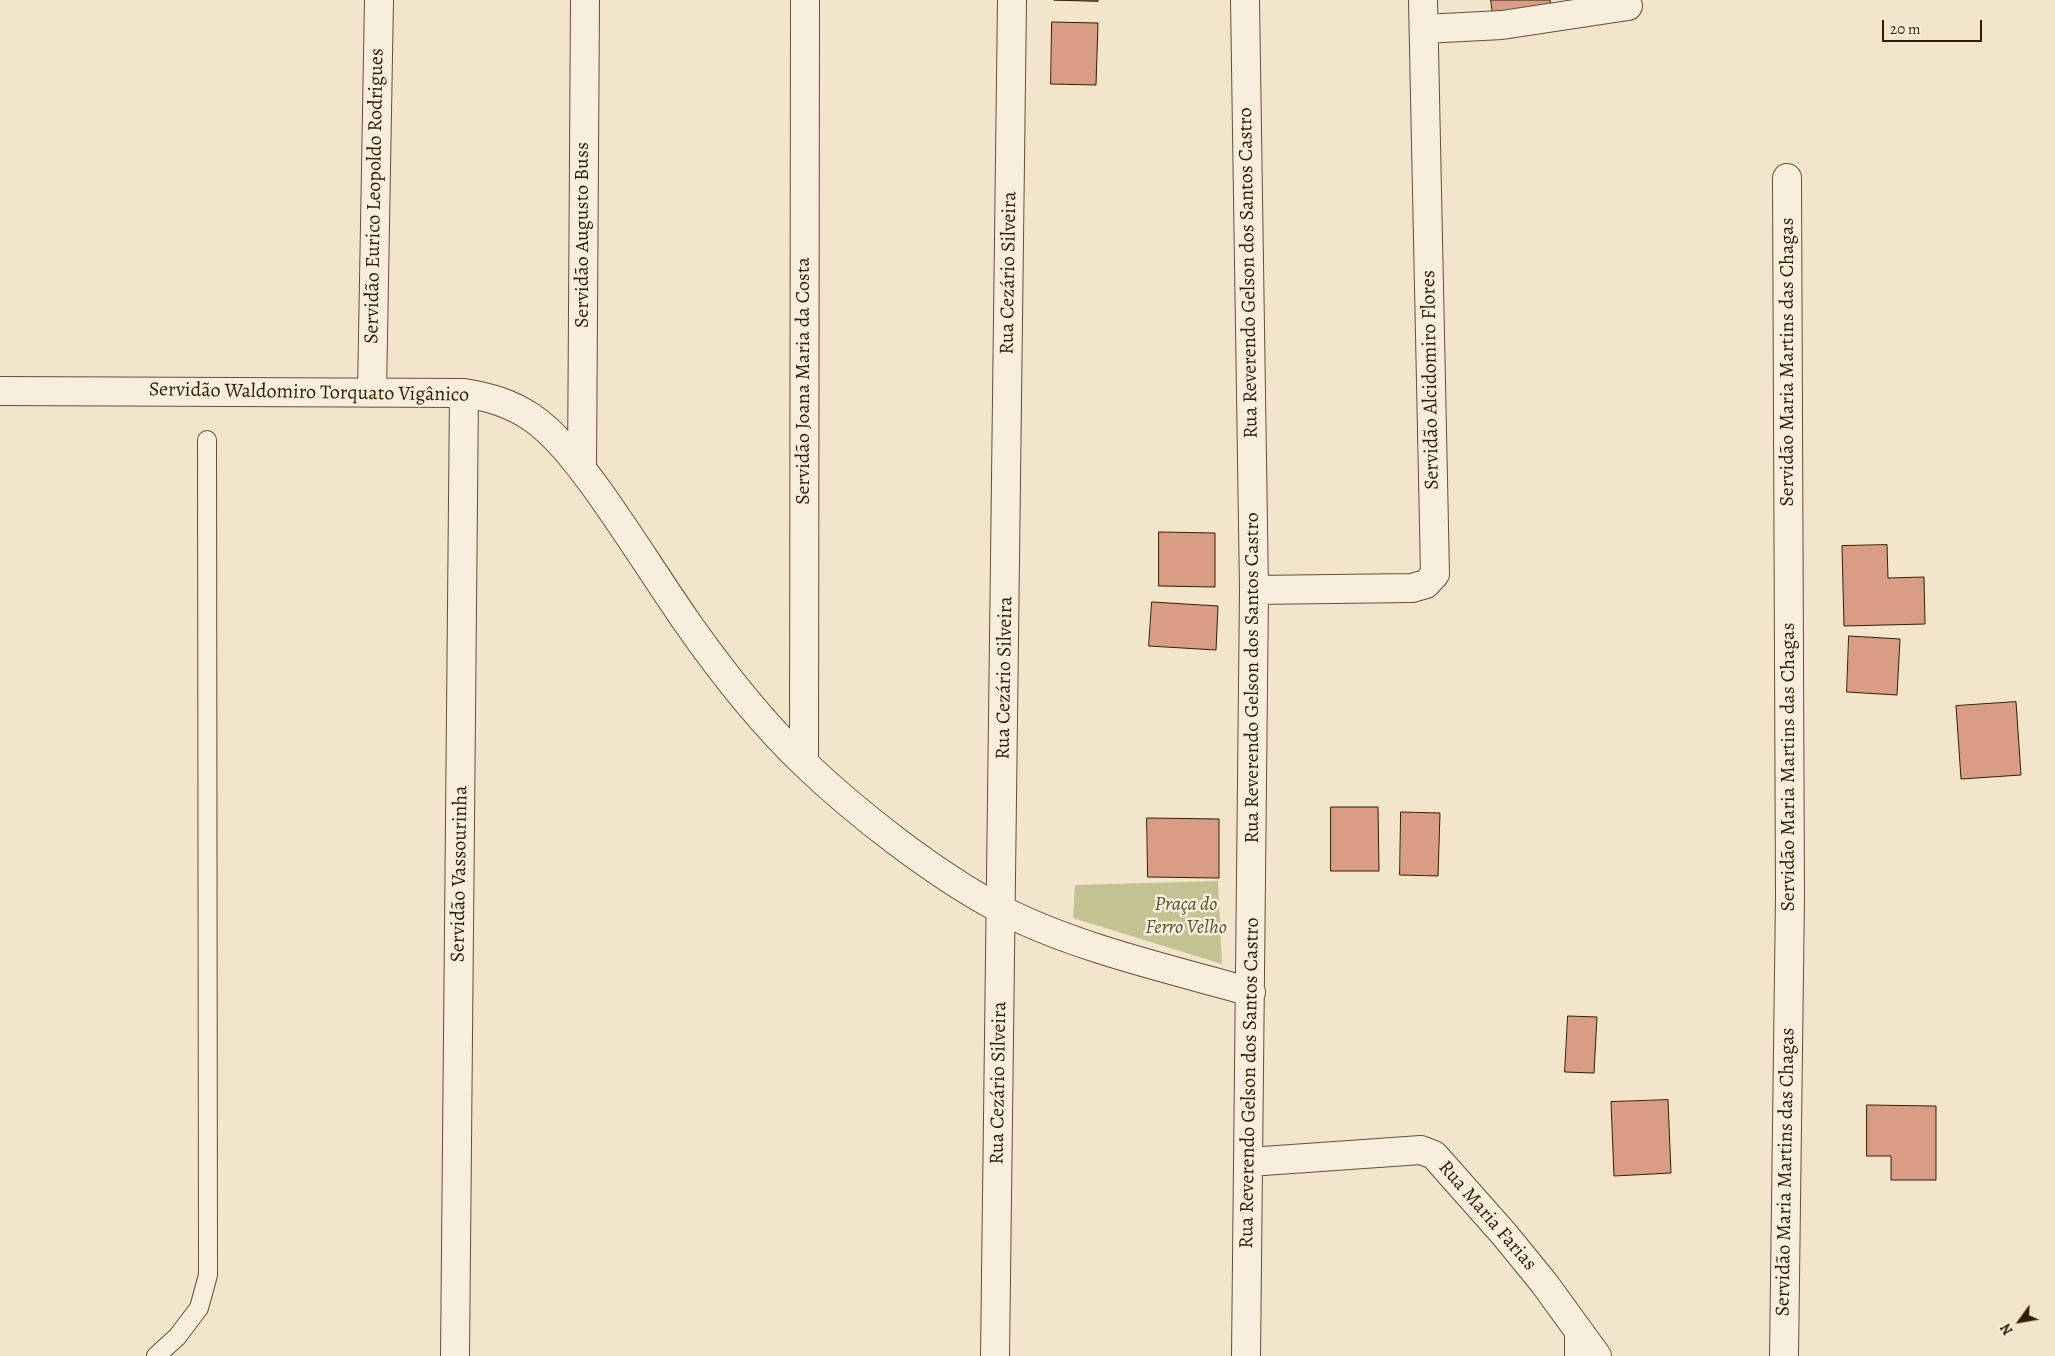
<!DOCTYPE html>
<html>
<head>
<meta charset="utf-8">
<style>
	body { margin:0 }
	#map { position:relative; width:2055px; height:1356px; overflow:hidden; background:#f3e5cb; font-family:Alegreya,serif }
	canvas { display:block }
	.north { position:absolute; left:1995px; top:1296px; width:50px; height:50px; -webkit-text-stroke:4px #f7eedd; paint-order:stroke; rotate:238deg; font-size:14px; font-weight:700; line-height:20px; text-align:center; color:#311e01 }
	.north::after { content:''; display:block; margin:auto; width:18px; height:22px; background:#311e01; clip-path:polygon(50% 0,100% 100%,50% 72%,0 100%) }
	.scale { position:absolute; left:1882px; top:20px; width:100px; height:22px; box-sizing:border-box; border:2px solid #311e01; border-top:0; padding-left:6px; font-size:15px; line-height:18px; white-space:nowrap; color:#311e01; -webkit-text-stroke:4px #f7eedd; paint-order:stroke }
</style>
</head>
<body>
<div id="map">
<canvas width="2055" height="1356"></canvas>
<div class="north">N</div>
<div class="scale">20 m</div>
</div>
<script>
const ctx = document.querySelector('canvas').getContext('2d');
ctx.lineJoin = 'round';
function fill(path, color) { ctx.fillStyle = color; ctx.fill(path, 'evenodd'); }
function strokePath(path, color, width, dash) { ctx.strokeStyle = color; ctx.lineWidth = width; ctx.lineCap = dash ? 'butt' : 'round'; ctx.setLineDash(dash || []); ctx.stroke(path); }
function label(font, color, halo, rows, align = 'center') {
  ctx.font = font + ' Alegreya,serif'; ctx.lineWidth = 5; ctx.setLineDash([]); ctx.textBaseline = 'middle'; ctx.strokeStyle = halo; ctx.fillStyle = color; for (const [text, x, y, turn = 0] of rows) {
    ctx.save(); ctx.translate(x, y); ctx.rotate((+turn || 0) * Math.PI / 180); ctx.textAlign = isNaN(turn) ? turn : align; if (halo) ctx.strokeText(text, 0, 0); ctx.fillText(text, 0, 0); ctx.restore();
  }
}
const green = new Path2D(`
	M1218,881L1222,964L1073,918L1075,885Z`);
const building = new Path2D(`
	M1054,0H1098V1Z
	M1491,0H1550L1552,14L1494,21Z
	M1052,22L1098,23L1096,85L1051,84Z
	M1159,532L1215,533V587L1159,586Z
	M1887,545L1888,578L1924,577L1925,624L1844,626L1842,546Z
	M1152,602L1218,606L1216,650L1149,646Z
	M1849,636L1900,639L1897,695L1847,692Z
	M2016,702L2021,775L1961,779L1956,706Z
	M1331,807H1378L1379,871H1331Z
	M1401,812L1440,813L1438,876L1400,875Z
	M1147,818L1219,819V878L1148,877Z
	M1568,1016L1597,1017L1594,1073L1565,1072Z
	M1668,1100L1671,1173L1614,1176L1611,1102Z
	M1867,1105L1936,1106V1180H1891V1156H1867Z`);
const service = new Path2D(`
	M156,1356L177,1337L199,1308L208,1275L207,440
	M1574,1356V1326`);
const minor = new Path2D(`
	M1245,0L1254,590L1246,1356
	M1424,29L1502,25L1628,6
	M0,391L464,393C489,397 510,403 531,417C556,434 576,461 594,485C626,529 655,576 686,621C721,671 760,721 804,763C857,814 937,876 1002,910C1076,948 1170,969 1251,992
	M372,393L379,0
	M582,469L585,0
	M1254,590L1412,588L1426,584L1435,574L1423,0
	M804,763L805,0
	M1249,1162L1421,1150L1434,1155L1504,1234L1544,1283L1597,1356
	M455,1356L464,393
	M995,1356L1012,0
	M1784,1356L1790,897L1787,178`);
const streetNames = [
	["Servidão Eurico Leopoldo Rodrigues",375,196,-89],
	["Servidão Augusto Buss",583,235,-90],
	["Rua Cezário Silveira",1009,273,-89],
	["Rua Reverendo Gelson dos Santos Castro",1249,273,-91],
	["Servidão Maria Martins das Chagas",1788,362,-90],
	["Servidão Alcidomiro Flores",1431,380,-91],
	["Servidão Joana Maria da Costa",804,381,-90],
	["Servidão Waldomiro Torquato Vigânico",309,393,1],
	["Rua Cezário Silveira",1005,678,-89],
	["Rua Reverendo Gelson dos Santos Castro",1253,678,-90],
	["Servidão Maria Martins das Chagas",1789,767,-90],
	["Servidão Vassourinha",460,874,-89],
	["Rua Cezário Silveira",999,1083,-89],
	["Rua Reverendo Gelson dos Santos Castro",1250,1083,-89],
	["Servidão Maria Martins das Chagas",1786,1172,-89],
	["Rua Maria Farias",1487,1216,49]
];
const parkNames = [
	["Praça do",1186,905],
	["Ferro Velho",1186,928]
];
fill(green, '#c2c292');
fill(building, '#d99c85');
strokePath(building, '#311e01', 1);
strokePath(service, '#625034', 20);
strokePath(minor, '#625034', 30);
strokePath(service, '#f7eedd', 18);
strokePath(minor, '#f7eedd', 28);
label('20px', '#311e01', '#f7eedd', streetNames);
label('italic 20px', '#5c4f2c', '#f7eedd', parkNames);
</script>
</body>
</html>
